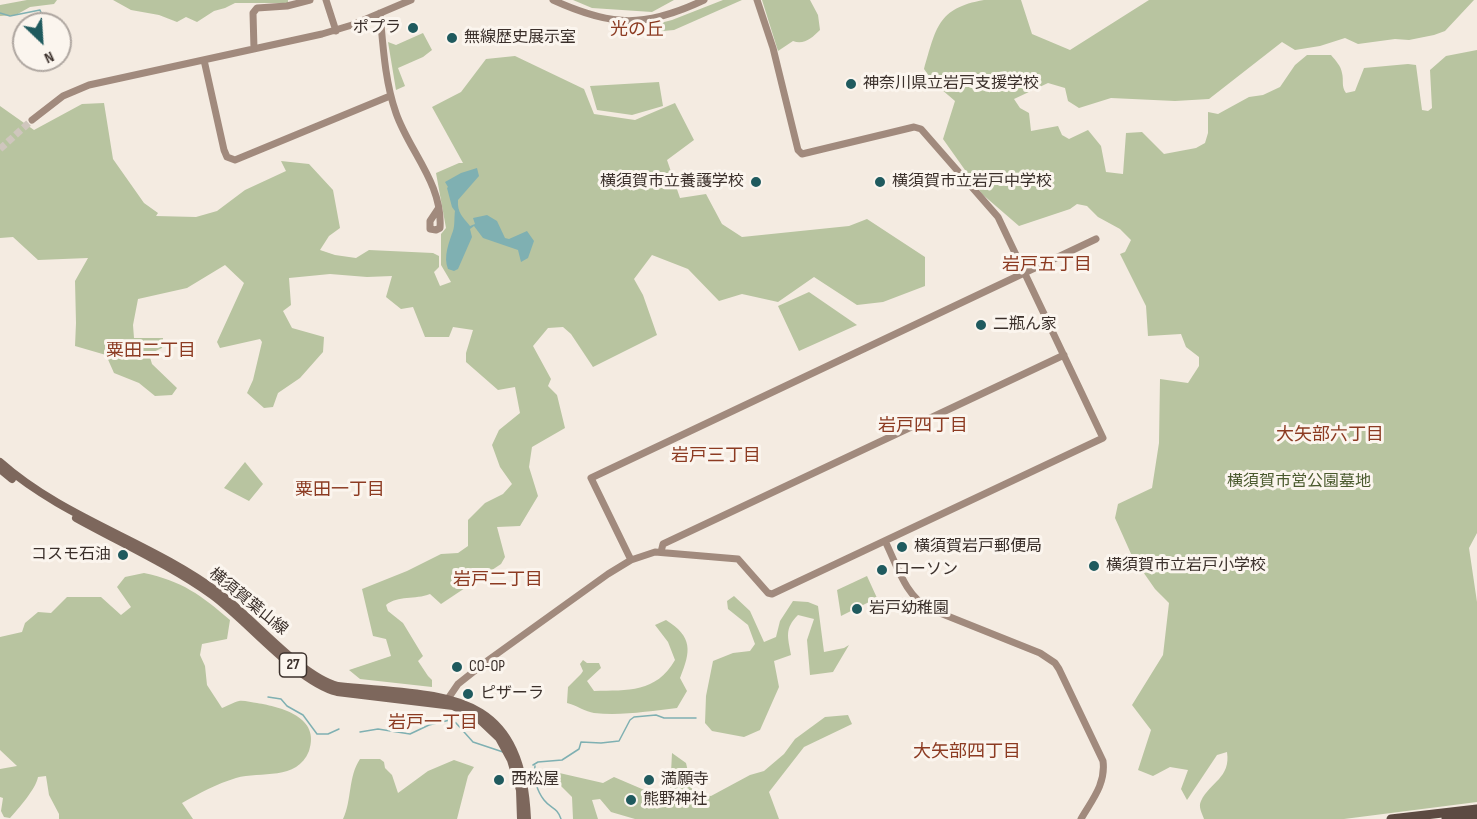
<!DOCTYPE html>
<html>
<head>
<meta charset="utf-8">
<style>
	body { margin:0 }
	#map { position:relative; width:1477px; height:819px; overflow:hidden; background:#f4ebe1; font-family:"Sofia Sans Condensed",sans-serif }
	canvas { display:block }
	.north { position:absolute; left:12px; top:12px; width:60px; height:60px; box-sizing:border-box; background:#fbf5ee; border:2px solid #aea6a0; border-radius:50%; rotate:155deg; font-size:16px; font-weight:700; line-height:24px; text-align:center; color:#3b302b }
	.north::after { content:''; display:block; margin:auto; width:21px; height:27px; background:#1f5a5e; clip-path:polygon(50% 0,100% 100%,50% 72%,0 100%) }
</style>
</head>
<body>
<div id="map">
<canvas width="1477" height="819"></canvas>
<div class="north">N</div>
</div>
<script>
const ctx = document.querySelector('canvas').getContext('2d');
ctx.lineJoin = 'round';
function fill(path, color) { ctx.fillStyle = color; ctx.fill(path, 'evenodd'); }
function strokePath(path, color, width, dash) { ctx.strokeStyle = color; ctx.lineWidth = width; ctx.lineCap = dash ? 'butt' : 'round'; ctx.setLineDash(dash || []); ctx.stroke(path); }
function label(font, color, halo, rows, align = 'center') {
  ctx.font = font + ' "Sofia Sans Condensed","Noto Sans JP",sans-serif'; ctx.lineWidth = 6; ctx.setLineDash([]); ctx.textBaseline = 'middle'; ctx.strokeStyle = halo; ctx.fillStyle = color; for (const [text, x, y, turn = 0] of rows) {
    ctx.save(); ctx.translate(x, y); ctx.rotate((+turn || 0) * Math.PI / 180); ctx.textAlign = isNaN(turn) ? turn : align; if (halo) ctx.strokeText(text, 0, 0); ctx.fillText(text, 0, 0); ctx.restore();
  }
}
const green = new Path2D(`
	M27,0H57L54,4L30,7L16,15L0,16V5Z
	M113,0H288V3H235L225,8L214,11L197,22L186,17L177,22L159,15L131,10Z
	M573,0H674L652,12L592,8Z
	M723,0H742L674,30L642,33L641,28L672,20Z
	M762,0H810L818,15L820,30C812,38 804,45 793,41L778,51Z
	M984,0H1021L1032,34L1070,50L1149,0H1474L1445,31L1434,35L1409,40L1395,39L1358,44L1345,38L1320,46L1295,50L1282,42L1209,99L1175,101L1111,98L1079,108L1068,101L1065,88L1048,83L1014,99L1020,108L1029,113L1031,131L1058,126L1062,135L1069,139L1088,130L1101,146L1106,172L1123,174L1126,133L1142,132L1164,154L1196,148L1205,143L1208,133V112L1218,114L1249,97L1263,95L1280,87L1295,65L1307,55H1331C1336,61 1341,66 1342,73C1344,81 1341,86 1346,93L1355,91L1364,68L1408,64L1416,65L1422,110L1428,111L1432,108L1430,70L1446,56L1477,50V533L1469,548L1477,602V802L1344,819H1204C1202,813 1198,807 1201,801C1210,782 1231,778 1227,752L1217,755L1187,800L1181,789L1188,770L1170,767L1153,776L1138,770L1151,730L1132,705L1163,655L1169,603L1155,589L1132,556L1115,518L1118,504L1152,488L1159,443L1160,379L1188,383L1199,366V357L1186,347L1181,334L1148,336L1146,306L1120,254L1125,252L1131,240L1120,229L1098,217L1087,206L1077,204L1070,209L1019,226L982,194L943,139L955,101L934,83L924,69C936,29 937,8 984,0Z
	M423,33L432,50L423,57L398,68L405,86L396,90L388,42L396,45Z
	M515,56L584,89L594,114L635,120L675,103L694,140L667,160L680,198L706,194L722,224L742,237L849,226L867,219L925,257V286L883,302L857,305L814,277L778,302L742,294L719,301L688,269L652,255L634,279L643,295L657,335L593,367L571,334L563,327L548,328L533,346L551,379L548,386L557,395L565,428L532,447L529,467L538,496L520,526L497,527L505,557L501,564L441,604L430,594C415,600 398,595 386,605L388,611L403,623L423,656L418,661L428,676L432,680V687L360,679L349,670L391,656L386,639L373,636L362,589L407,571L441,554L458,553L468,546V520L485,503L503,494L512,484L500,467L492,445L499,430L520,413L515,387L498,390L466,362V353L473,330L453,327L449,337H425L413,307L401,309L386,297L392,276L367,277L330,274L289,278L291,305L283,311L292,328L324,337L323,352L300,378L278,393L273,407L264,408L247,393L253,380L262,342L260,339L220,348L217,342L244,283L225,265L187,288L138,299L133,325L134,338H163L162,348L149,354L152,364L177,388L172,395L155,396L139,383L114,373L106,355L75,346L76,323L75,281L88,258L38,260L13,237L0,238V106L34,130L82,104L104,103L113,159L144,203L158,213L156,216L196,217L217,211L245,190L286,171L281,161L309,164L333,190L340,228L329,236L320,250L335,255L356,258L369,250L433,253L439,256V267L434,272L440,286L451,282L441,265V234L446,228L436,173L459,163H463L432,107L461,92L486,59Z
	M659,82L663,106L632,115L597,110L590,86Z
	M809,292L857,325L799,351L778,306Z
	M245,462L263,484L249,501L224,488Z
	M144,573C182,581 201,595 230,620L227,639L202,644L200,655L205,666L207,685L222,708C227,706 234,702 239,701C244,700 252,703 257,703C281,707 321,717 309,751C297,781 261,771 236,778C216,784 200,793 182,803L193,819H59V814L49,795L46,776L38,777C36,789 18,809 10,818L4,817L1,811L3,798L0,797V769L17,766L0,750V637L22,632L25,623L38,612L51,613L67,597H101L121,615L131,607L117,587L125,577Z
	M867,576L877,598L841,616L837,590Z
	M734,596L750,611L764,642L776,637L780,621L793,601L808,602L818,606L824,652L844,648L849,645L833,672L810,675L807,640L814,619L798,615C784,629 788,637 791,655L774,661L779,687L760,730L744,737L712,731L705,723L706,696L713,661L733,653L750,651L755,644L748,625L728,609L727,601Z
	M666,620C693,637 691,651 680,678L687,691L677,708C650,711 622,716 594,713C586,712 576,705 567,703L568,687L581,674L583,671L580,664L583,660L587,663H599L601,668L587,681L594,691C628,690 656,693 675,660L668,642L655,625Z
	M848,715L852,724L804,747L769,792L779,819H635L611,812L600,799L592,800L598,819H573L572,797L551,776L555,772L603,783L614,777L656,795L670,792L672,753L686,763L693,793L711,796L750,775L764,771L784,754L795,739L825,717Z
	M360,759H380L384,762L385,768L392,775L398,793L428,771L454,760L474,767L468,776L457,819H343C352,800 348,777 360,759Z`);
const water = new Path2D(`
	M477,168L479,176L458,200C457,213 463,217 470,226L475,224L473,218L487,215L497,221L505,238L509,239L527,231L534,241L528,258L521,262L518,250L483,238L474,226L470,229L472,237L458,269L454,271L448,269C443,257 449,242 453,231C455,225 454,218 455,211L452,207L447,188L448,187L445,182L461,173Z`);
const stream = new Path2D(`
	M0,13L10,16L40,10L45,24
	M268,697L281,699L287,706L303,715L317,734H328L339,729
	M360,732L378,729L410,734L429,725L450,720L456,723L473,742L503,752
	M533,765L538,762L562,760L579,749L581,742L601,743L619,741L630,720L634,717L656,715L664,718H696
	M535,766C533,778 537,791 544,800C551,809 557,807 561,819`);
const secondaryTunnel = new Path2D(`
	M0,149L32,120`);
const secondary = new Path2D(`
	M326,0L336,31
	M553,0C612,27 645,28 704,0
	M380,13C383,46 385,82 396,113C409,151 443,184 440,228L436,230L430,229V221L438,209
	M254,49L253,13L257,8L287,6L310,0
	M204,60L224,150L227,157L235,160L390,96
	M32,120L63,96L89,85L322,34L352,25L411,0
	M885,541C897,565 905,596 930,609L1040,653L1055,663L1059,669L1103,761C1106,784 1092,800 1081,819
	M661,552L663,544L1064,355
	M631,560L591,478L1096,239
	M445,703L458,684L487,661L608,574L631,560L655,552L738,559L768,593L772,594L1103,438L998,217L921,129L914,127L802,154L798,150L773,48L757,0`);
const primary = new Path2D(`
	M0,462C64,519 151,542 219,593C253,618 300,676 338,686C443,697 521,686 527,819
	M0,469L12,479
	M76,518C121,543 170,565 212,595C248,621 296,681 337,692L453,706L480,720L499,738L511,760L520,790L521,819`);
const highway = new Path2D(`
	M1391,819L1477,809
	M1446,819L1477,815`);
const markers = [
	[413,28,6,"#1f5a5e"],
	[452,38,6,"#1f5a5e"],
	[851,84,6,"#1f5a5e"],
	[756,182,6,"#1f5a5e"],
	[880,182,6,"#1f5a5e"],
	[981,325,6,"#1f5a5e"],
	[902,547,6,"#1f5a5e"],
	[123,555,6,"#1f5a5e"],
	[1094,566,6,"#1f5a5e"],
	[882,570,6,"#1f5a5e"],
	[857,609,6,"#1f5a5e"],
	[457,667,6,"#1f5a5e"],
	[468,694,6,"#1f5a5e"],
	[499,780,6,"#1f5a5e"],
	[649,780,6,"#1f5a5e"],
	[631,800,6,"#1f5a5e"]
];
const shields = [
	[293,665,27]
];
const shieldNames = [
	["27",293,665]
];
const poiNames = [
	["ポプラ",401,28,"right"],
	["無線歴史展示室",464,38],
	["神奈川県立岩戸支援学校",863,84],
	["横須賀市立養護学校",744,182,"right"],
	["横須賀市立岩戸中学校",892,182],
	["二瓶ん家",993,325],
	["横須賀岩戸郵便局",914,547],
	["コスモ石油",111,555,"right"],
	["横須賀市立岩戸小学校",1106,566],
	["ローソン",894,570],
	["岩戸幼稚園",869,609],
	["CO-OP",469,667],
	["ピザーラ",480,694],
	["西松屋",511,780],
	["満願寺",661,780],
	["熊野神社",643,800]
];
const parkNames = [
	["横須賀市営公園墓地",1299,482]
];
const streetNames = [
	["横須賀葉山線",248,602,39]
];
const neighbourhoodNames = [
	["光の丘",637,30],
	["岩戸五丁目",1047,265],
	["粟田二丁目",151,351],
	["岩戸四丁目",923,426],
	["大矢部六丁目",1330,435],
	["岩戸三丁目",716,456],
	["粟田一丁目",340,490],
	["岩戸二丁目",498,580],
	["岩戸一丁目",433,723],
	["大矢部四丁目",967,752]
];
fill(green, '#b8c4a0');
fill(water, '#7fb0b2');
strokePath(stream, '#7fb0b2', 1.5);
strokePath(secondaryTunnel, '#cfc6bd', 7, [7, 3.5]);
strokePath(secondary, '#a18a7d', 7);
strokePath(primary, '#7d675c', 8);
strokePath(highway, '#5c4a42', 9);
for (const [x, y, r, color] of markers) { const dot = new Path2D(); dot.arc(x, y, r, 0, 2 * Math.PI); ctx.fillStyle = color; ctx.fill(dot); strokePath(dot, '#fbf5ee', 2); }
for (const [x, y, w] of shields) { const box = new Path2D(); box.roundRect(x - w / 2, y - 12, w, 24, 4.5); ctx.fillStyle = '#fbf5ee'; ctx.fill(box); strokePath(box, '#3b302b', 1.5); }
label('bold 15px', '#3b302b', null, shieldNames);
label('16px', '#3b302b', '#fbf5ee', poiNames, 'left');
label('16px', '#4a5a2e', '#fbf5ee', parkNames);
label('16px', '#3b302b', '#fbf5ee', streetNames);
label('18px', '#8c3b22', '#fbf5ee', neighbourhoodNames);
</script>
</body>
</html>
